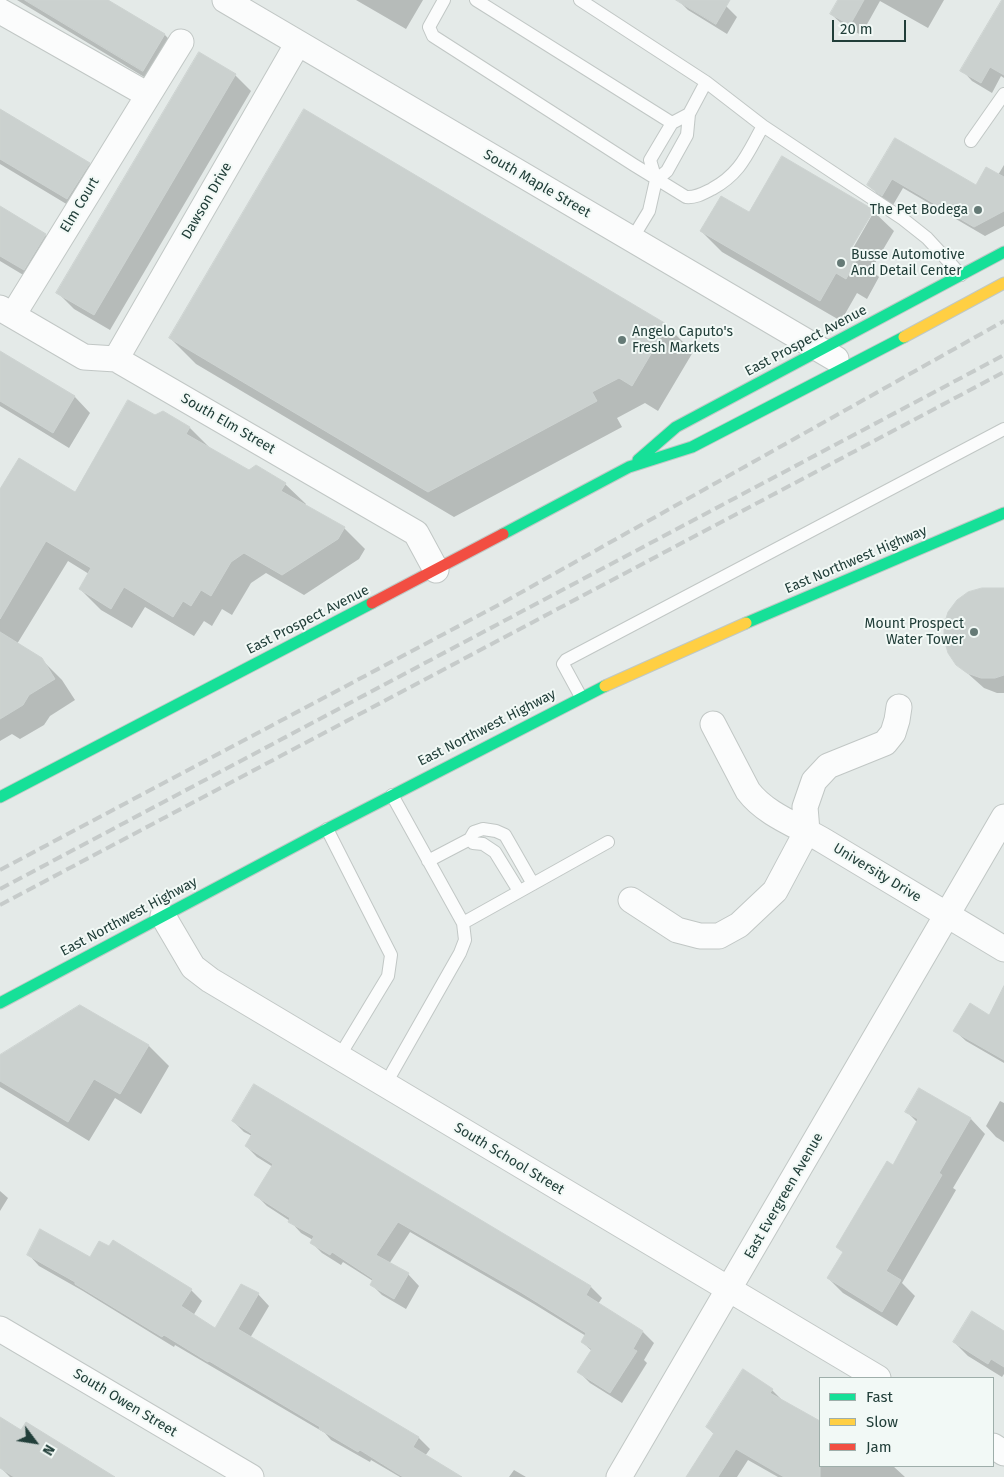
<!DOCTYPE html>
<html>
<head>
<meta charset="utf-8">
<style>
	body { margin:0 }
	#map { position:relative; width:1004px; height:1477px; overflow:hidden; background:#e4eae8; font-family:"Fira Sans",sans-serif }
	canvas { display:block }
	.legend { position:absolute; left:819px; top:1377px; width:175px; height:90px; box-sizing:border-box; background:#f2f9f6; border:1px solid #9eaeaa; margin:0; padding:6px 9px; list-style:none; font-size:15px; color:#213e39 }
	.legend li { display:flex; align-items:center; gap:10px; height:25px }
	.legend b { width:25px; border:1px solid #9eaeaa }
	.north { position:absolute; left:10px; top:1417px; width:50px; height:50px; -webkit-text-stroke:4px #f2f9f6; paint-order:stroke; rotate:121deg; font-size:14px; font-weight:700; line-height:20px; text-align:center; color:#213e39 }
	.north::after { content:''; display:block; margin:auto; width:18px; height:22px; background:#213e39; clip-path:polygon(50% 0,100% 100%,50% 72%,0 100%) }
	.scale { position:absolute; left:832px; top:20px; width:74px; height:22px; box-sizing:border-box; border:2px solid #213e39; border-top:0; padding-left:6px; font-size:15px; line-height:18px; white-space:nowrap; color:#213e39; -webkit-text-stroke:4px #f2f9f6; paint-order:stroke }
</style>
</head>
<body>
<div id="map">
<canvas width="1004" height="1477"></canvas>
<ul class="legend">
<li><b style="height:6px;background:#16e098"></b>Fast</li>
<li><b style="height:6px;background:#ffcf43"></b>Slow</li>
<li><b style="height:6px;background:#f24e42"></b>Jam</li>
</ul>
<div class="north">N</div>
<div class="scale">20 m</div>
</div>
<script>
const ctx = document.querySelector('canvas').getContext('2d');
ctx.lineJoin = 'round';
function fill(path, color) { ctx.fillStyle = color; ctx.fill(path, 'evenodd'); }
function strokePath(path, color, width, dash) { ctx.strokeStyle = color; ctx.lineWidth = width; ctx.lineCap = dash ? 'butt' : 'round'; ctx.setLineDash(dash || []); ctx.stroke(path); }
function label(font, color, halo, rows, align = 'center') {
  ctx.font = font + ' "Fira Sans",sans-serif'; ctx.lineWidth = 4; ctx.setLineDash([]); ctx.textBaseline = 'middle'; ctx.strokeStyle = halo; ctx.fillStyle = color; for (const [text, x, y, turn = 0] of rows) {
    ctx.save(); ctx.translate(x, y); ctx.rotate((+turn || 0) * Math.PI / 180); ctx.textAlign = isNaN(turn) ? turn : align; if (halo) ctx.strokeText(text, 0, 0); ctx.fillText(text, 0, 0); ctx.restore();
  }
}
const shadow = new Path2D(`
	M17,0H106L165,35L180,51L159,86Z
	M356,0H423L406,29Z
	M678,0H716L726,6L737,17L727,34L688,10Z
	M839,0H944L928,28L880,1L861,35L843,25L831,14Z
	M1003,0L1004,78L1001,76L992,93L972,81L962,70Z
	M235,75L251,91L110,330L74,309L58,293Z
	M0,110L89,164L105,179L83,214L0,164Z
	M895,140L976,187L998,175L1004,165V226L985,236L903,188L893,205L879,195L868,185Z
	M859,201L873,211L894,231L871,270L879,277L867,299L857,293L841,321L722,252L701,231ZM869,215H872L848,257L846,255Z
	M0,208L45,235L61,250L40,285L0,261Z
	M667,326L693,352L658,411L645,403L617,418L622,427L454,517L196,364L170,338Z
	M0,353L75,397L90,413L69,448L0,406Z
	M155,417L190,428L210,448L249,472L285,484L306,504L305,506L344,528L365,549L359,559L304,595L266,573L251,583L232,615L222,609L212,626L204,621L194,636L145,607L132,628L101,610L80,589L89,574L68,561L17,644L41,659L62,680L75,700L50,716L44,725L20,739L12,734L0,741V491L75,494Z
	M1004,591V693H997L984,688L957,664Z
	M80,1006L149,1046L169,1066L141,1114L115,1098L89,1141L0,1087V1056Z
	M990,1017L1004,1018V1063L966,1041L955,1031Z
	M254,1086L591,1287L602,1298L598,1304L643,1332L654,1343L644,1360L647,1363L622,1403L590,1383L579,1372L592,1351L582,1342L586,1336L534,1304L410,1232L389,1264L408,1274L419,1286L406,1309L382,1295L371,1284L373,1281L343,1262L341,1265L322,1253L311,1242L313,1240L301,1233L290,1221L267,1206L256,1195L273,1167L257,1157L246,1146L252,1136L244,1132L233,1121Z
	M920,1090L971,1119L985,1134L953,1188L956,1190L902,1283L915,1296L897,1326L843,1293L828,1278L844,1253L838,1247L893,1167L918,1123L907,1112Z
	M1000,1101L1004,1103V1142L996,1137L986,1126Z
	M0,1191L8,1198L0,1211Z
	M28,1254L90,1259L191,1290L202,1301L193,1316L216,1330L258,1294L269,1306L250,1338L419,1438L430,1449L425,1456L460,1477H400L371,1460L370,1462L331,1440L325,1433L175,1345L174,1347L83,1291L39,1266Z
	M1004,1332V1374L1002,1377L968,1356L954,1342Z
	M772,1390L784,1402L820,1422V1466H893L905,1477H778L748,1460L737,1477H688L715,1435L707,1427Z
	M0,1418L21,1432L113,1477H10L0,1467Z
	M514,1470L526,1477H509Z`);
const building = new Path2D(`
	M25,0H108L165,34L143,71Z
	M676,0H730L716,24Z
	M838,0H864L850,25L830,14Z
	M1002,0H1004V75L990,67L981,83L960,71Z
	M199,52L236,74L94,315L56,293Z
	M0,109L90,163L67,199L0,159Z
	M304,109L668,325L632,386L619,378L592,392L597,401L428,492L169,338Z
	M895,138L976,185L986,167L1004,177V211L974,227L892,179L882,196L867,185Z
	M782,156L874,210L850,250L859,256L846,279L836,273L820,301L700,231L721,196L749,212Z
	M0,206L46,234L24,270L0,256Z
	M0,351L75,396L53,433L0,401Z
	M128,400L155,415L163,411L190,427L186,434L249,470L256,465L286,483L281,491L345,527L338,539L282,575L244,553L231,562L211,596L201,590L191,606L183,601L173,617L124,587L111,609L79,589L91,568L46,541L0,619V489L19,458L75,492Z
	M982,588H1004V675L995,678H981L967,673L956,665L948,653L944,639V625L948,612L957,600L968,592Z
	M0,632L42,658L55,679L29,695L23,705L0,719Z
	M1004,986V1060L953,1031L970,1003L989,1015Z
	M80,1005L149,1045L120,1094L94,1079L68,1122L0,1081V1055Z
	M254,1084L591,1286L586,1295L643,1331L633,1349L637,1351L610,1393L577,1372L592,1349L581,1342L586,1333L522,1293L398,1222L376,1255L409,1273L394,1299L370,1285L373,1279L332,1252L330,1255L310,1243L314,1236L288,1222L290,1218L254,1195L273,1164L245,1146L252,1134L232,1121Z
	M919,1088L971,1118L939,1173L942,1175L886,1271L901,1280L882,1312L827,1278L843,1252L836,1247L887,1161L893,1165L918,1119L905,1112Z
	M40,1229L90,1257L99,1241L109,1246L113,1240L192,1289L181,1306L215,1328L241,1284L259,1293L238,1329L419,1437L413,1447L462,1477H403L360,1450L358,1452L319,1429L320,1427L209,1361L208,1362L164,1335L162,1337L75,1284V1282L27,1255Z
	M972,1311L1004,1331V1367L991,1359L988,1364L953,1342Z
	M743,1369L773,1389L770,1393L820,1421V1477H784L736,1449L718,1477H686L714,1433L706,1427Z
	M0,1417L21,1430L26,1422L115,1477H14L0,1468Z`);
const lane = new Path2D(`
	M444,0L429,27L433,36L634,165L686,197C696,198 704,193 712,189C741,173 747,154 763,126
	M476,0L672,123
	M580,0L706,82L763,126L903,219L927,238L961,275
	M971,141L1004,94
	M656,180L667,171L687,135L689,114L706,82
	M632,239L649,211L656,180L650,160L672,123L689,114
	M581,697L563,664L566,660L1004,429
	M327,829L391,955L388,976L339,1057
	M470,839L474,832L483,829L496,831L505,835L533,884
	M428,861L470,839L473,843L483,844L495,852L519,891
	M463,923L608,842
	M385,1085L460,953L465,940L463,923L392,795`);
const street = new Path2D(`
	M225,0L836,359
	M0,11L148,95
	M0,308L84,357L116,359L416,533L436,570
	M13,315L181,42
	M116,359L298,43
	M713,724L748,791C766,815 799,826 824,841C884,877 944,913 1004,949
	M631,900L677,930L700,936H719L739,925L775,891L807,831L805,807L814,781L828,766L885,743L893,733L897,720L899,707
	M163,916L193,967L210,980L878,1378
	M0,1329L251,1477
	M993,1446L1004,1453
	M619,1477L1004,817`);
const fast = new Path2D(`
	M638,460L676,427L1004,252
	M503,534L629,467L692,447L904,337
	M746,623L1004,513
	M0,797L372,603
	M0,1003L327,829L605,686`);
const slow = new Path2D(`
	M904,337L1004,283
	M605,686L746,623`);
const jam = new Path2D(`
	M372,603L503,534`);
const rail = new Path2D(`
	M0,870L504,602L1004,321
	M0,889L1004,355
	M0,905L1004,372`);
const markers = [
	[978,210,5,"#657a76"],
	[841,263,5,"#657a76"],
	[622,340,5,"#657a76"],
	[974,632,5,"#657a76"]
];
const streetNames = [
	["South Maple Street",537,184,30],
	["Dawson Drive",207,201,-60],
	["Elm Court",80,205,-59],
	["East Prospect Avenue",806,341,-28],
	["South Elm Street",228,424,30],
	["East Northwest Highway",856,560,-23],
	["East Prospect Avenue",308,620,-27],
	["East Northwest Highway",487,728,-27],
	["University Drive",877,873,31],
	["East Northwest Highway",129,917,-28],
	["South School Street",509,1159,31],
	["East Evergreen Avenue",784,1196,-60],
	["South Owen Street",125,1403,31]
];
const poiNames = [
	["The Pet Bodega",968,210],
	["Busse Automotive",851,255,"left"],
	["And Detail Center",851,271,"left"],
	["Angelo Caputo's",632,332,"left"],
	["Fresh Markets",632,348,"left"],
	["Mount Prospect",964,624],
	["Water Tower",964,640]
];
fill(shadow, '#0003');
fill(building, '#cbd1cf');
strokePath(building, '#cdd3d1', 1);
strokePath(lane, '#c1c7c5', 14);
strokePath(street, '#c1c7c5', 27);
strokePath(fast, '#bfc8c5', 13);
strokePath(slow, '#bfc8c5', 13);
strokePath(jam, '#bfc8c5', 13);
strokePath(lane, '#fbfcfc', 12);
strokePath(street, '#fbfcfc', 25);
strokePath(fast, '#16e098', 11);
strokePath(slow, '#ffcf43', 11);
strokePath(jam, '#f24e42', 11);
strokePath(rail, '#c6cbca', 4, [10, 5]);
for (const [x, y, r, color] of markers) { const dot = new Path2D(); dot.arc(x, y, r, 0, 2 * Math.PI); ctx.fillStyle = color; ctx.fill(dot); strokePath(dot, '#f2f9f6', 2); }
label('14px', '#213e39', '#f2f9f6', streetNames);
label('14px', '#213e39', '#f2f9f6', poiNames, 'right');
</script>
</body>
</html>
